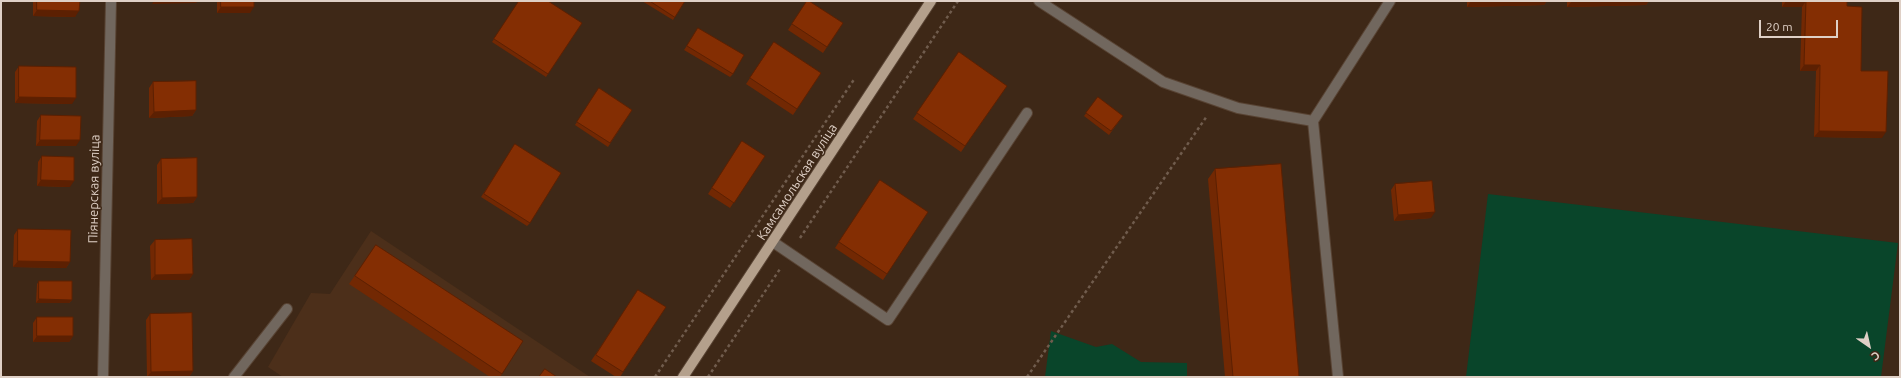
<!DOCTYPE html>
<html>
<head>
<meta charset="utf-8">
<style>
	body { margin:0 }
	#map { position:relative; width:1901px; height:378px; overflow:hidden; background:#3e2817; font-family:Ubuntu,sans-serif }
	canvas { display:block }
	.frame { position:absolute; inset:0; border:2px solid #dfd0c6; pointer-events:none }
	.north { position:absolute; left:1849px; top:326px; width:40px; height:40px; -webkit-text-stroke:3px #3e2817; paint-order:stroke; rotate:146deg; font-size:11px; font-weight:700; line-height:16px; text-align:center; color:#dfd0c6 }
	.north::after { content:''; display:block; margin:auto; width:14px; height:18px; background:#dfd0c6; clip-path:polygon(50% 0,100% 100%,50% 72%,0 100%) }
	.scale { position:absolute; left:1759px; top:20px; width:79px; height:18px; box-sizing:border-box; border:2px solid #dfd0c6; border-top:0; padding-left:5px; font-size:12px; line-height:14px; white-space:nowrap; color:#dfd0c6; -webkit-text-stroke:3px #3e2817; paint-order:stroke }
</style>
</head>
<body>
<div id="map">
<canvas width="1901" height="378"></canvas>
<div class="frame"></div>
<div class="north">С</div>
<div class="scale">20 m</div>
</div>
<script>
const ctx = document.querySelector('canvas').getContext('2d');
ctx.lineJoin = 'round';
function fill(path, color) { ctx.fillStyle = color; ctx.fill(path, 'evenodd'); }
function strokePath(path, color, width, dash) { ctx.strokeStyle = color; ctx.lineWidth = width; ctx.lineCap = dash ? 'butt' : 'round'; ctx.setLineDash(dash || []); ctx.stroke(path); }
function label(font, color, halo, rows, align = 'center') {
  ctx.font = font + ' Ubuntu,sans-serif'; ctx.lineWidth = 3; ctx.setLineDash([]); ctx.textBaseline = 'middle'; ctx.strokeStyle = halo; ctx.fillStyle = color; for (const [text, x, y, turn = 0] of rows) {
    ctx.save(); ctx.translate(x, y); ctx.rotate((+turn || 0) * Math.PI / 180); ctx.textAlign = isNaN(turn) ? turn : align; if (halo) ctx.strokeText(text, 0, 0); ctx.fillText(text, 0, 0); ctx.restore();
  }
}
const built = new Path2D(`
	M371,231L590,377H283L268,367L311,293L330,294Z`);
const green = new Path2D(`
	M1488,194L1898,243L1881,377H1466Z
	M1051,331L1096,347L1112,344L1141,362L1187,363V377H1045Z`);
const path = new Path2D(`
	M800,238L958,1
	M655,377L855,78
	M708,377L780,269
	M1027,377L1207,116`);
const minor = new Path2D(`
	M1039,1L1163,82L1238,108L1313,121
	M773,242L888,320L1027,113
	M103,377L111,1
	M234,377L287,309
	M1338,377L1313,121L1390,1`);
const major = new Path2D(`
	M683,377L931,1`);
const wall = new Path2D(`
	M33,1H80L75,17L33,16Z
	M217,1H254L250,13H217Z
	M519,1L582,23L546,77L492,42Z
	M642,1H685L673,20Z
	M807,1L843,23L823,53L788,30Z
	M1467,1H1547L1544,5L1467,7Z
	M1567,1H1649L1646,5L1567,7Z
	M1782,1H1847V6L1861,71L1882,138L1814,137L1816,71H1800L1802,7H1782Z
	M696,32L733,74L730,77L684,50Z
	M774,42L821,73L793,115L746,84Z
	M959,52L1007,86L961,152L913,119Z
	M19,66L72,104L15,103V72Z
	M153,82L196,110L192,116L149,118V88Z
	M599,88L632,110L608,147L575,125Z
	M1098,97L1123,116L1109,135L1084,116Z
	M41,115L76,146H36L37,121Z
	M742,141L765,156L730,208L708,194Z
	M515,144L530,223L527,226L481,197Z
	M42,156L70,187L37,186L38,162Z
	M161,159L197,197L193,203L157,204V165Z
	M1215,169L1299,377H1225L1208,179Z
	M1395,184L1431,218L1394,221L1391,190Z
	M876,186L887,274L883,280L835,248Z
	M18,229L70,262L66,268L13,267L14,235Z
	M155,240L193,274L189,280H151L150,246Z
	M376,245L523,341L500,377H490L349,284Z
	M39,281L72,300L69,303H36L37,284Z
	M638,290L666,307L620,377H616L591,361Z
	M150,314L193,371L189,377H147L146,320Z
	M37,317L73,336L69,342H33V323Z`);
const shadedWall = new Path2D(`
	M154,1H198L196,3L152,4Z
	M1471,1H1547L1544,5L1467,7Z
	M1572,1H1649L1646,5L1567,7Z
	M1786,1H1806L1802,7H1782Z
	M221,7H254L250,13H217Z
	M37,10L79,11L75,17L33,16Z
	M1804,65H1820L1816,71H1800Z
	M19,97L76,98L72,104L15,103Z
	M196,110L192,116L149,118L154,112Z
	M1819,131L1886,132L1882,138L1814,137Z
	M40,140H80L76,146H36Z
	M41,180L74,181L70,187L37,186Z
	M197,197L193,203L157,204L162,198Z
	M1435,212L1431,218L1394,221L1398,215Z
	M18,261L70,262L66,268L13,267Z
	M193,274L189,280H151L155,275Z
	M39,299L72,300L69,303H36Z
	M37,336H73L69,342H33Z
	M193,371L189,377H147L151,372Z`);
const building = new Path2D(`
	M37,1H80L79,11L37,10Z
	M221,1H254V7H221Z
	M519,1H548L582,23L548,74L494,39Z
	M650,1H685L675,17Z
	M807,1H809L843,23L827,47L792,24Z
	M1786,1H1847V6L1862,7L1861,71H1888L1886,132L1819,131L1820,65H1804L1806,1Z
	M698,28L744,55L733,74L687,46Z
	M774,42L821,73L797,109L750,78Z
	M959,52L1007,86L965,146L917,113Z
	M19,66L76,67V98L19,97Z
	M196,81V110L154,112L153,82Z
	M599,88L632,110L610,143L577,122Z
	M1098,97L1123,116L1111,131L1086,113Z
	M41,115L81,116L80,140H40Z
	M742,141L765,156L734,203L712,188Z
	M515,144L561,173L530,223L484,194Z
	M42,156L74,157V181L41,180Z
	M197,158V197L162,198L161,159Z
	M1281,164L1299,377H1233L1215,169Z
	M880,180L928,212L887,274L839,242Z
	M1432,181L1435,212L1398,215L1395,184Z
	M18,229L71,230L70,262L18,261Z
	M192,239L193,274L155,275V240Z
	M376,245L523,341L502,374L355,276Z
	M39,281H72V300L39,299Z
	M638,290L666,307L623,372L596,355Z
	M192,313L193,371L151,372L150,314Z
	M37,317H73V336H37Z
	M545,369L557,377H539Z`);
const streetNames = [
	["Камсамольская вуліца",797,182,-57],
	["Піянерская вуліца",94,189,-89]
];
fill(built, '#4c2f1a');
fill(green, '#09452a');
strokePath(minor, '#584333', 12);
strokePath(major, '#584333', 12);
strokePath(path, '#705c4d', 2.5, [3, 3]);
strokePath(minor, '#71675e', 10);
strokePath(major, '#b4a08c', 10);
fill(wall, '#722803');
fill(shadedWall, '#5c2002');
fill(building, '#842e03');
strokePath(building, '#5c2002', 1);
label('13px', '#dfd0c6', '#3e2817', streetNames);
</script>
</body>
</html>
